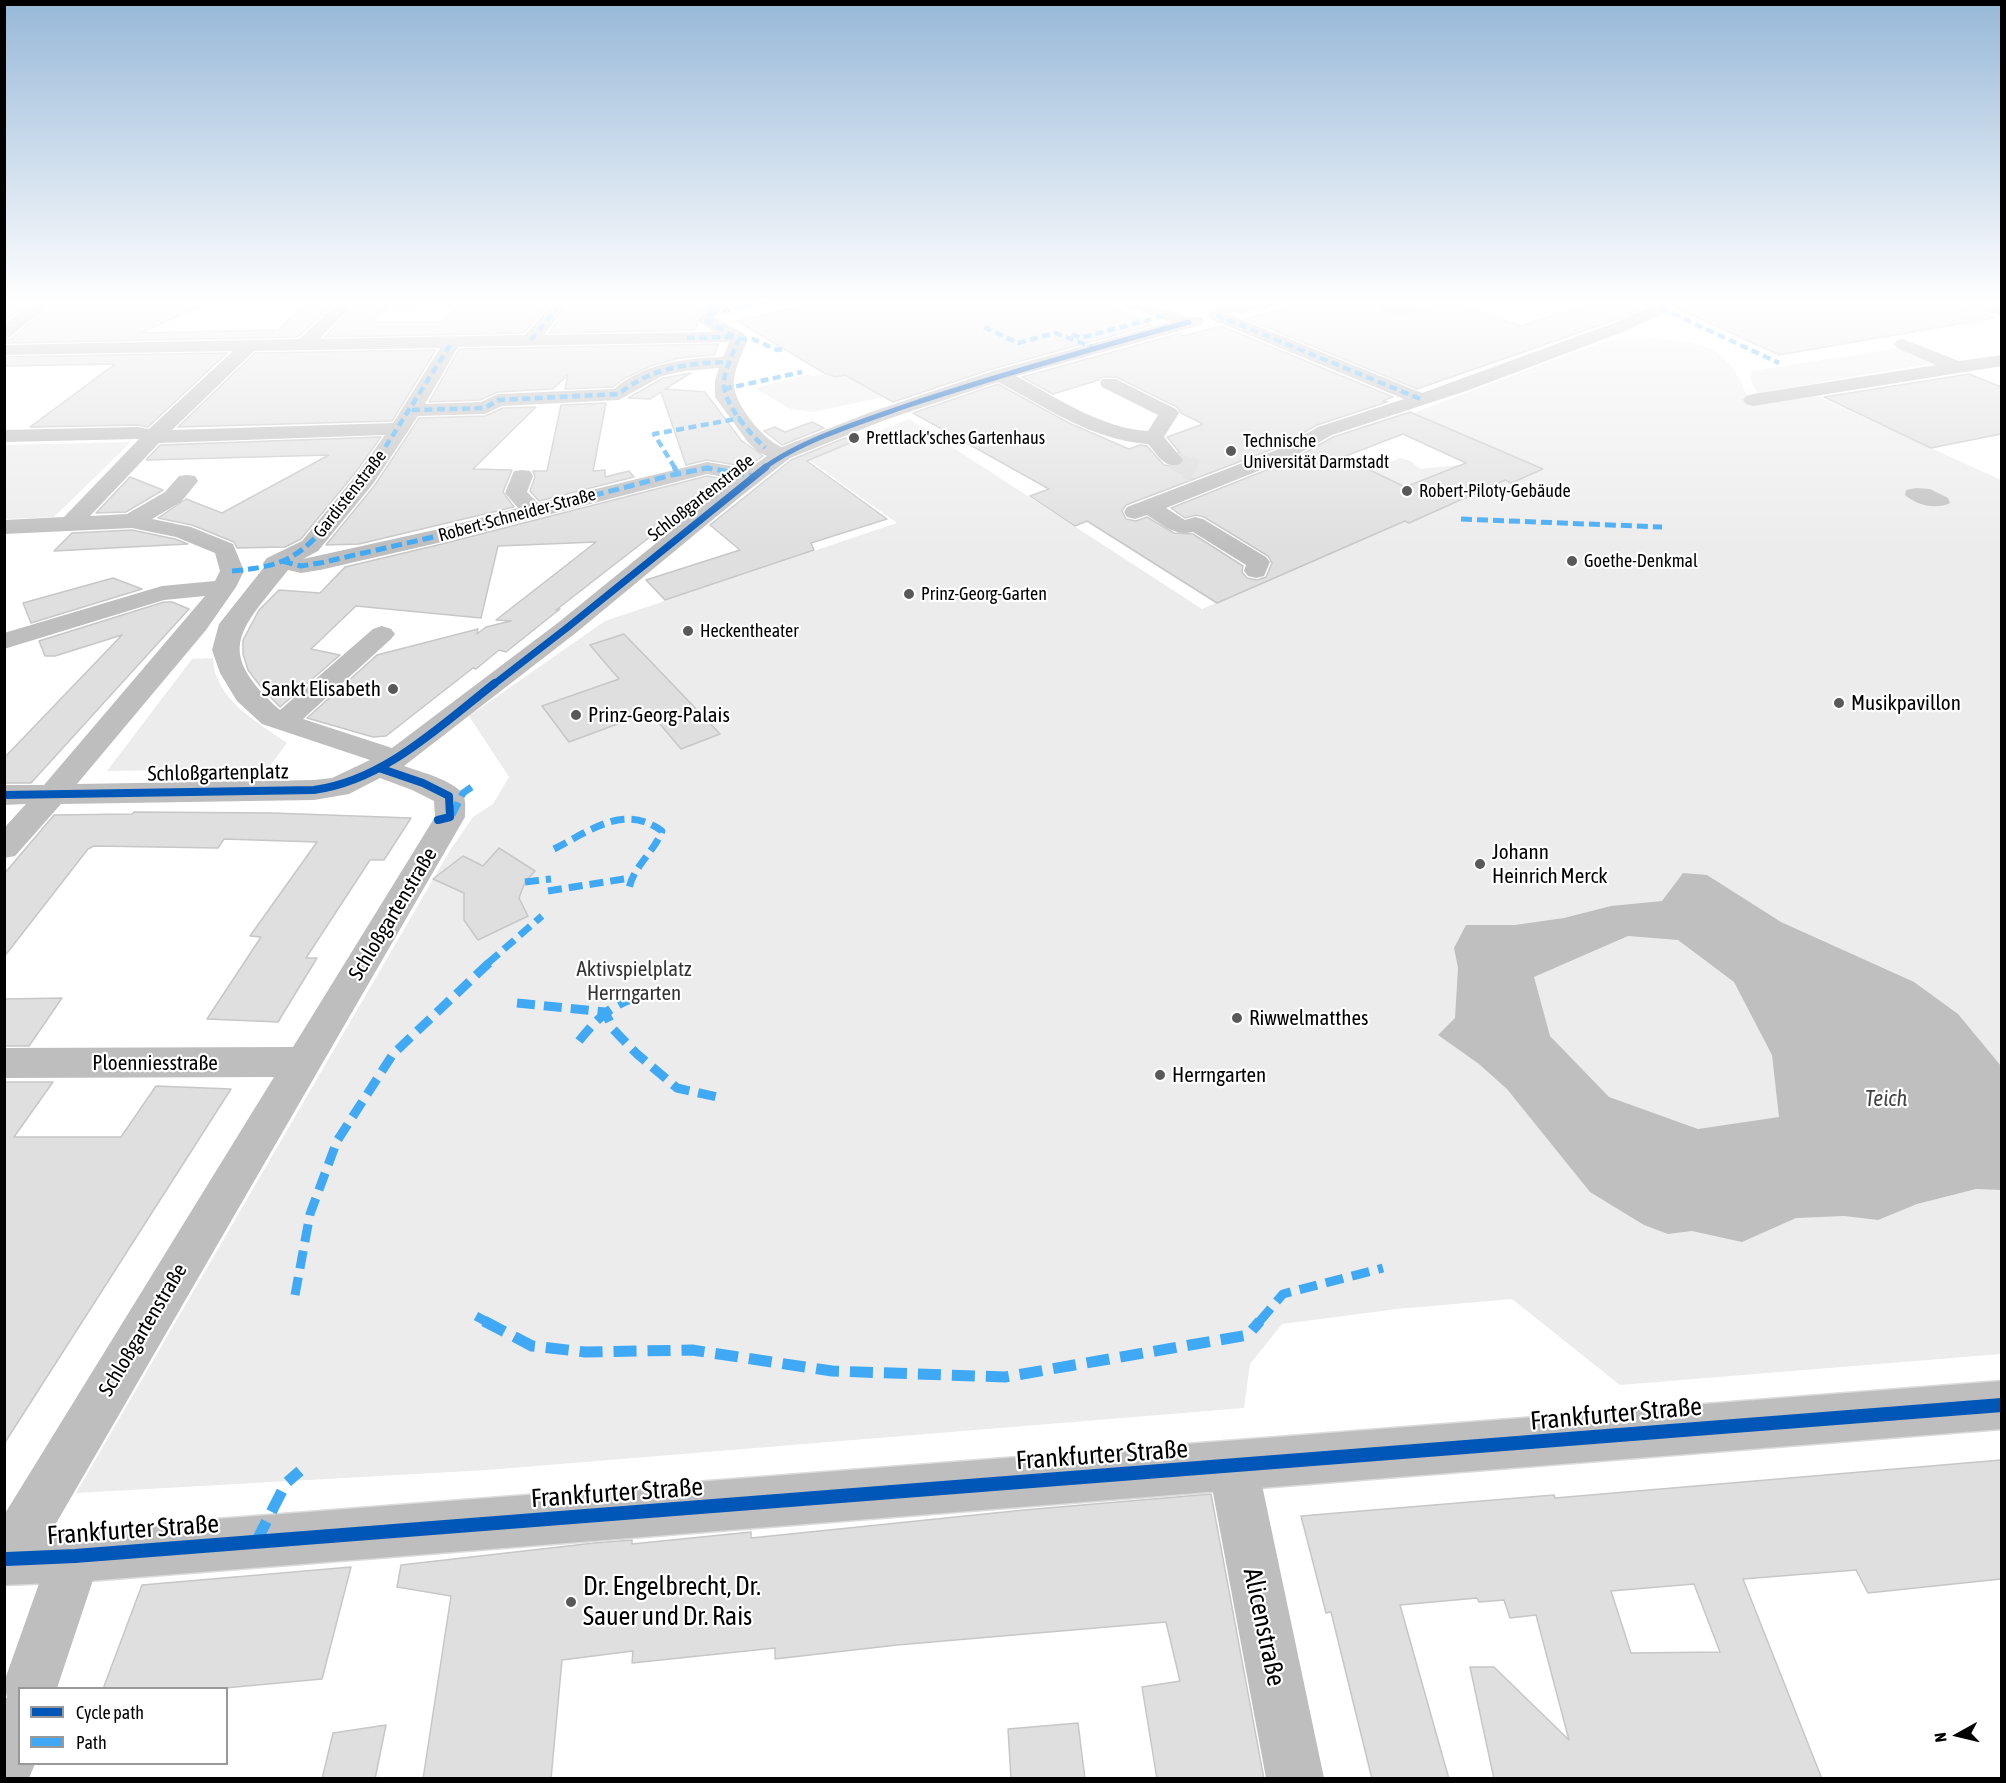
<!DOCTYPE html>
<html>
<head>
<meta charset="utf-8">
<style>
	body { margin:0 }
	#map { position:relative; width:2006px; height:1783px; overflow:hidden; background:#fff; font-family:"Asap Condensed",sans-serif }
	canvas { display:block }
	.frame { position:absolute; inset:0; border:6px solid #000; pointer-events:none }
	.legend { position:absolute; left:18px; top:1687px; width:210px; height:78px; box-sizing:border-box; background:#fff; border:2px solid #999; margin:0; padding:8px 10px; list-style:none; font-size:18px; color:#000 }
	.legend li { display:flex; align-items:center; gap:12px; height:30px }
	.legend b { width:30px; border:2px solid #999 }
	.north { position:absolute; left:1928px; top:1705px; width:60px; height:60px; -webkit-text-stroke:4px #fff; paint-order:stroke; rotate:262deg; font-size:16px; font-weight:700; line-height:24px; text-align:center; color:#000 }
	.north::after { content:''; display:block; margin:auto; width:21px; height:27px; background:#000; clip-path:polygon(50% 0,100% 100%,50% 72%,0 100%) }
</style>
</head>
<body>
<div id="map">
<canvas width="2006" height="1783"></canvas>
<div class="frame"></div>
<ul class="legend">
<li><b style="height:8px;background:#0057b8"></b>Cycle path</li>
<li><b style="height:8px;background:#3fa9f5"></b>Path</li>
</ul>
<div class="north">N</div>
</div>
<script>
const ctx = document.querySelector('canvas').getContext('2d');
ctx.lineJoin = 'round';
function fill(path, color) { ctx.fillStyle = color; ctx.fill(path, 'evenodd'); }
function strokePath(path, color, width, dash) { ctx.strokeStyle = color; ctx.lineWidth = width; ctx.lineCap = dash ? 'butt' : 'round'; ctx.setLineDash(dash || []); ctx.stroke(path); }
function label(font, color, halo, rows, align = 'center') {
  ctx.font = font + ' "Asap Condensed",sans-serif'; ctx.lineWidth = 4.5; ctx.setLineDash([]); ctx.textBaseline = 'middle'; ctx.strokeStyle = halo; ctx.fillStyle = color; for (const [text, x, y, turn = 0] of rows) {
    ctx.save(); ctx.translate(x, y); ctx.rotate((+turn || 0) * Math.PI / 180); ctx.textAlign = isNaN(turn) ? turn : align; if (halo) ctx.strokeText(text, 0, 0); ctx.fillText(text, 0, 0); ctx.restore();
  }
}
const green = new Path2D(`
	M464,300L454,309L388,311L399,301Z
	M728,300H781L780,301L787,300L717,317Z
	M1479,300H1528L1536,302L1510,310Z
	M1656,338C1707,343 1729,347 1748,399L1804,390L2001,480V1354L1620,1385L1512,1299L1397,1309L1282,1324L1250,1364L1244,1408L487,1470L76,1493L449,852L473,817L493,804L509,777L469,716L605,621L897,523L809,460L909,419L1202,609L1405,521L1409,523L1505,480L1511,482L1542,469L1413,413L1580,350L1617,339Z
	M1905,347L1941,362L1758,393C1753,386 1749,379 1752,371Z
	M828,372L836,377L845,375L884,397L813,412L790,409L755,388L810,374L814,376Z
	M131,442L54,517L5,519V445Z
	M1400,458L1411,461L1420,469L1460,465L1405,487L1360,466C1375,457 1375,464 1386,469L1391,468L1388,463Z
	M213,658C214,665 214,672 217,677C227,706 263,726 287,743L268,769L107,771L192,659Z`);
const water = new Path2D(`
	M1916,488L1930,489L1948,498L1950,503C1936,510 1916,505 1905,495L1906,490Z
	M1683,873L1707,875L1781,922L1914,982L1958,1014L2001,1066V1190L1976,1189L1917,1204L1878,1220L1844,1216L1796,1218L1742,1242L1692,1231L1668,1234L1644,1225L1590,1192L1507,1089L1479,1064L1438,1035L1455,1018L1458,968L1454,948L1466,925H1515L1564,918L1611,906L1662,901ZM1628,936L1678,940L1734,982L1772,1055L1779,1117L1698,1129L1609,1097L1550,1036L1534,977Z`);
const building = new Path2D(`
	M4,300H35L4,321Z
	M58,300H213L141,333L278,330L309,301L337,300L298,337L4,343V340L11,339Z
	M360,300H395L372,322H442L461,303H469L472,300H553L524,333L325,337Z
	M574,300H710L695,319L698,324L694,330L549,333Z
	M825,300H1110L1111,307L1152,325L992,369L893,402L845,375L836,377L824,373L737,321L803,305L813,310L821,305V301Z
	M1312,300H1362L1365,305L1401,317L1414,315L1421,308L1412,301L1402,303L1392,300H1427L1430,305L1438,307L1449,300H1458V304L1521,326L1600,300H1630L1633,305L1641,308L1615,320L1417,389L1246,319Z
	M1659,300H1944L1994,318L1779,355Z
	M1221,326L1393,397L1383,401L1387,402L1317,425L1278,447L1126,505L1122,511L1126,519L1136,521L1147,517L1174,533L1193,534L1243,566L1242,572L1247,578L1257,580L1266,577L1272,563L1268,556L1204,517L1196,515L1185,518L1171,508L1294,459L1333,437L1410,412L1543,469L1511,483L1505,480L1409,523L1405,521L1217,603L1087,521L1075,526L1030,496L1049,489L913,413L998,384L1069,423L1129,449L1140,445L1147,446L1164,465L1180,466L1185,459L1167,437L1203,424L1181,413L1177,407L1116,377H1102L1099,380L1053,394L1022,377L1181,333L1183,336ZM1403,434L1466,463L1405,487L1343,457Z
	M718,344L715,355L679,358L651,366L625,378L613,387L565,389L568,375L553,389L498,392L480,400L429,402L459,349Z
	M436,350L392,421L178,427L255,353Z
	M227,353L148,427L138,425L30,427L115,364L4,366V357Z
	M691,373L665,389L705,392L741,440L763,456L748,467L707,460L686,465L661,392L650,399L628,398L663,378Z
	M1969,374L2001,387V434L1931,448L1824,397Z
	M606,403L593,471L605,470V477L629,471L634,477L539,501L530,491L535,477L533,471H547L561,405Z
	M536,407L473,469L512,470L503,492L514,507L359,544L326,545L375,485L419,418L485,416L503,408Z
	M812,422L824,428L782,445L764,431L775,427L785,432Z
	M381,437L355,473L301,539L285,547L237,548L234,542L192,525L158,518L186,499L222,513L329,455L146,460L160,445Z
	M845,438L852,442L807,461L887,519L811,543L814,550L665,600L646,580L740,550L710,525L791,460Z
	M707,476L730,480L693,510L689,507L664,526L556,610L560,609L506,652L499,650L476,669L473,668L386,736L373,737L307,718L377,655L478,629L477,634L486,627L511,621L496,620L596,542L498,546L481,618L356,606L311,649L340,655L280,707L261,687L248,670L243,654V640L259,610L279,590L320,593L345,567L442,544Z
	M130,477L163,490L126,512L96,513Z
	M132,530L175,539L188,544L54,551L72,533Z
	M113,578L142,589L31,623L23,603Z
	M164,602H172L189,609L31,783H4V758L122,635L55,656H45L39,641Z
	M624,634L655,666L720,734L681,749L650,712L569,742L542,706L619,679L590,645Z
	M134,812L272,813L411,818L384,860H370L306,958H317L278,1022L207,1019L261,937L250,936L317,842L224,839L218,848L94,846L88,849L4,957V874L54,815L132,814Z
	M499,848L535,871L525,882L519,898L528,916L478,940L464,920V893L433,879L463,856L483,866Z
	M62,998L29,1046H4V999Z
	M4,1082H53L14,1137H121L156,1086L231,1089L4,1444Z
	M2001,1460V1579L1868,1593L1856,1570L1743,1579L1822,1779H1494L1470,1667H1494L1569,1740L1536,1615L1510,1618L1504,1600L1479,1602L1477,1598L1400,1605L1449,1779H1372L1331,1612L1326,1613L1301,1516L1554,1495L1555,1498ZM1694,1584L1720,1652L1631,1653L1611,1591Z
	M1211,1494L1264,1779H1157L1142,1687L1180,1681L1166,1622L897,1645L775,1659V1648L632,1663L633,1651L562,1660L551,1779H423L451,1596L397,1587L401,1565L594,1543L632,1540V1544L751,1532V1538L1024,1510Z
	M351,1567L322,1679L214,1689H103L142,1585Z
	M1078,1723L1085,1779H1011L1008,1729Z
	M386,1725L375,1779H322L333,1733Z`);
const minorTunnelFar1 = new Path2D(`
	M1411,308L1437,300
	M1963,315L1982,314
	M1173,460L1190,468`);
const minorTunnel = new Path2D(`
	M1187,467L1195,471`);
const minor = new Path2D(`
	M38,300H56L10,337L4,338V324Z
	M341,300H358L319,339L525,335L556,300H572L544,335L714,332L697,320L712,300H728L715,318L743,333L748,339C743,352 736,365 734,379C730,400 763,440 782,447L871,412L993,371L1171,322L1116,303L1114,300H1137L1190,317H1201L1204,321L1201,325L1016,376C1058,398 1100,428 1148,431L1158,415L1102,387L1100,383L1102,379H1116L1176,409L1179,413L1164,437L1183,460L1180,464C1164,469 1158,455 1148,444C1092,440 1047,408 998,382L885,420L790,458L740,497L577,632L404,766C418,771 460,782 464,797C466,803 465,811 465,817L25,1577L7,1585L4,1584V1515L274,1077L4,1078V1048L293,1047L435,817L434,801L412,790L380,778L349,794L314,800L61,804L15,856L4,858V828L26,804L4,805V785H44L205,596L164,600L4,649V633L162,586L215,581L220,571L215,553L176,537L132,528L4,534V520L64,517L139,439L4,442V430L138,427L149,429L233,351L4,355V345L299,339ZM729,342L723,357C685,358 644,363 614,389L498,394L481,402L425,404L458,347ZM440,348L393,423L172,430L254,351ZM719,368L715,380V397L747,441L758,452L767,456L749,469L707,462L538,503L527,492L533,476L530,471L522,470L514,471L505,493L518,508L439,529L303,559L318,551L373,484L418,416L485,414L502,406L619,400L662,376L685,371ZM385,435L357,474L302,541L267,558L263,563L265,566L219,624L212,650L220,673L237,701L262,724L370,760L332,778L314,780L77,784L206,630L236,587L244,571L233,544L191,527L152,519L181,502L198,481L195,476L187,475L179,476L165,492L127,514L90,516L159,443ZM707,474L735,479L559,622L392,748L303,719L391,639L395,634L391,629L382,626L373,629L280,710C212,649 241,630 288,570L301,573L320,570L442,542Z
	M799,300H818L820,303L812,308Z
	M1261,300H1290L1288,303L1244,313H1226L1422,393L1611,324L1647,308L1634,303L1632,300C1645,300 1660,298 1669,308L1667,312L1623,332L1469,390L1332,435L1293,457L1166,508L1185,520L1195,517L1203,519L1266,557L1270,562L1264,576L1256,578L1248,576L1244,571L1246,565L1193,532C1175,537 1162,524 1147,515L1135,519L1127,517L1124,512L1127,507L1279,449L1318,427L1404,399L1210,319L1208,315L1210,311L1217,310L1216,308L1218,304Z
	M1364,300H1386L1402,305L1411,303L1419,308C1406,324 1382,309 1366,303Z
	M1429,300H1447L1439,305L1431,303Z
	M1903,339L1959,361L2002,355V366L1753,406L1746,404L1743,400L1746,396L1753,394L1936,365L1897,348L1894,344L1897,340Z
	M1233,1441L1250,1449L1258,1466L1324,1778H1266L1208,1466L1216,1449Z
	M75,1530L93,1538L101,1556L57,1688H20V1764H35L29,1778H4V1699L7,1698L4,1682L51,1550L57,1538Z`);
const major = new Path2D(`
	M1963,300H1985L2002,305V316L1965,303Z
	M2002,1381V1429L75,1582L4,1585V1533L75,1530Z`);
const tram = new Path2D(`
	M4,1548L81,1546L2002,1395
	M4,1571L69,1568L593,1523L929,1502L2002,1414`);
const quietFar4 = new Path2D(`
	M720,300L705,320L739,339C734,352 726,366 724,380C721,402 750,433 765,448
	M1661,308L1779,363
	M710,314L772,300
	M1216,315L1423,400
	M984,327L1018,343L1055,333L1093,347
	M1072,334L1080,338L1167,315
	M687,338L737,337
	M739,339H753L777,350L784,349
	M531,340L564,300
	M724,389L802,372
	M412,410L485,408L498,400L619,394C651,367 690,363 730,362
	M372,468L452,342
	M675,468L654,434L741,418
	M705,468H709`);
const quietFar3 = new Path2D(`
	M674,467L678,474
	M1461,519L1662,527
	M282,561L301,566L320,563L442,535L672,475L707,468L753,476
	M232,571C289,566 303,555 338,511C350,497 362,482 373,467`);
const quietFar2 = new Path2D(`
	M452,815L463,793L473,786
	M554,849C590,831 624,803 662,831C654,852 634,866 629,888
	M525,882L551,879
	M548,891L630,878
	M488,963L542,916`);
const quietFar1 = new Path2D(`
	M517,1003L605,1012L613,1029L637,1054L677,1088L717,1097
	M579,1041C601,1013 623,994 660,995
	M295,1295L310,1214L337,1141L393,1054L490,962
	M476,1316L487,1322
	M1259,1322L1283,1294L1383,1268`);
const quiet = new Path2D(`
	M484,1321L532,1346L585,1352L692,1350L832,1371L1005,1377L1248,1335L1260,1321
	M256,1542L286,1483L300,1471`);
const cyclewayFar3 = new Path2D(`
	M764,468C802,440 863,421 909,405C1002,374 1095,348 1189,322`);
const cyclewayFar2 = new Path2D(`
	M493,685L568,627L766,467`);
const cyclewayFar1 = new Path2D(`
	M379,768L423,783L449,796L450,817L438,820
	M4,795L314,790C384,781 441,725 495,683`);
const cycleway = new Path2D(`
	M7,1559L75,1556L2002,1405`);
const markers = [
	[854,438,6,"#595959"],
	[1231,451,6,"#595959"],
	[1407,491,6,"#595959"],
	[1572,561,6,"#595959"],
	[909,594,6,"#595959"],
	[688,631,6,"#595959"],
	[393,689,6,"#595959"],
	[1839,703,6,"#595959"],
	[576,715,6,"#595959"],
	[1480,864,6,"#595959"],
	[1237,1018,6,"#595959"],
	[1160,1075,6,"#595959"],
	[571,1602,6,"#595959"]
];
const farPoinames = [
	["Prettlack'sches Gartenhaus",866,438],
	["Technische",1243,441],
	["Universität Darmstadt",1243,462],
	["Robert-Piloty-Gebäude",1419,491],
	["Goethe-Denkmal",1584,561],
	["Prinz-Georg-Garten",921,594],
	["Heckentheater",700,631]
];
const farStreetnames = [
	["Gardistenstraße",350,494,-52],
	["Schloßgartenstraße",701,498,-38],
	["Robert-Schneider-Straße",517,515,-15]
];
const poiNames = [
	["Sankt Elisabeth",381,689,"right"],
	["Musikpavillon",1851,703],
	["Prinz-Georg-Palais",588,715],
	["Johann",1492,852],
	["Heinrich Merck",1492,876],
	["Riwwelmatthes",1249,1018],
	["Herrngarten",1172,1075]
];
const streetNames = [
	["Schloßgartenplatz",218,773,-1],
	["Schloßgartenstraße",393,914,-59],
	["Ploenniesstraße",155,1063],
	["Schloßgartenstraße",143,1330,-59]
];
const parkNames = [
	["Aktivspielplatz",634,969],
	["Herrngarten",634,993]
];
const waterNames = [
	["Teich",1886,1099]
];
const nearStreetnames = [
	["Frankfurter Straße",1616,1414,-5],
	["Frankfurter Straße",1102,1455,-4],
	["Frankfurter Straße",617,1493,-4],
	["Frankfurter Straße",133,1530,-4],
	["Alicenstraße",1264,1627,78]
];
const nearPoinames = [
	["Dr. Engelbrecht, Dr.",583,1587],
	["Sauer und Dr. Rais",583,1617]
];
fill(green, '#ececec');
fill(water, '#bfbfbf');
fill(building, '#dfdfdf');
strokePath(building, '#c7c7c7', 1.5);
strokePath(minorTunnelFar1, '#d9d9d9', 19, [19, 9]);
strokePath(minorTunnel, '#d9d9d9', 24, [24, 12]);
strokePath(major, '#dbdbdb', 3);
fill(minor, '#bebebe');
fill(major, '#bebebe');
strokePath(tram, '#bebebe', 2);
strokePath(quietFar4, '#3fa9f5', 4.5, [8, 4.5]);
strokePath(quietFar3, '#3fa9f5', 5, [11, 5]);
strokePath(quietFar2, '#3fa9f5', 7, [14, 7]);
strokePath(quietFar1, '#3fa9f5', 9, [18, 9]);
strokePath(quiet, '#3fa9f5', 11, [23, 11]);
strokePath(cyclewayFar3, '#0057b8', 5);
strokePath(cyclewayFar2, '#0057b8', 7);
strokePath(cyclewayFar1, '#0057b8', 8);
strokePath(cycleway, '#0057b8', 14);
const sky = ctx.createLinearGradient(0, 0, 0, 549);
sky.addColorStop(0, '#97b8d8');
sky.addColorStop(0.55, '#fff');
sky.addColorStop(1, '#ffffff00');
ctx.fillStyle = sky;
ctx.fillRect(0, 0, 2006, 549);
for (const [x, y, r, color] of markers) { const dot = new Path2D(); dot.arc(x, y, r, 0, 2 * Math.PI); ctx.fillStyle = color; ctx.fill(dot); strokePath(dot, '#fff', 2); }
label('18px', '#000', '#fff', farPoinames, 'left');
label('18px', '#000', '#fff', farStreetnames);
label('21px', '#000', '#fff', poiNames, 'left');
label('21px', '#000', '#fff', streetNames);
label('21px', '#333', '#fff', parkNames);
label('italic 22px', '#444', '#fff', waterNames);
label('26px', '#000', '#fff', nearStreetnames);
label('26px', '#000', '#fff', nearPoinames, 'left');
</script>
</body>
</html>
